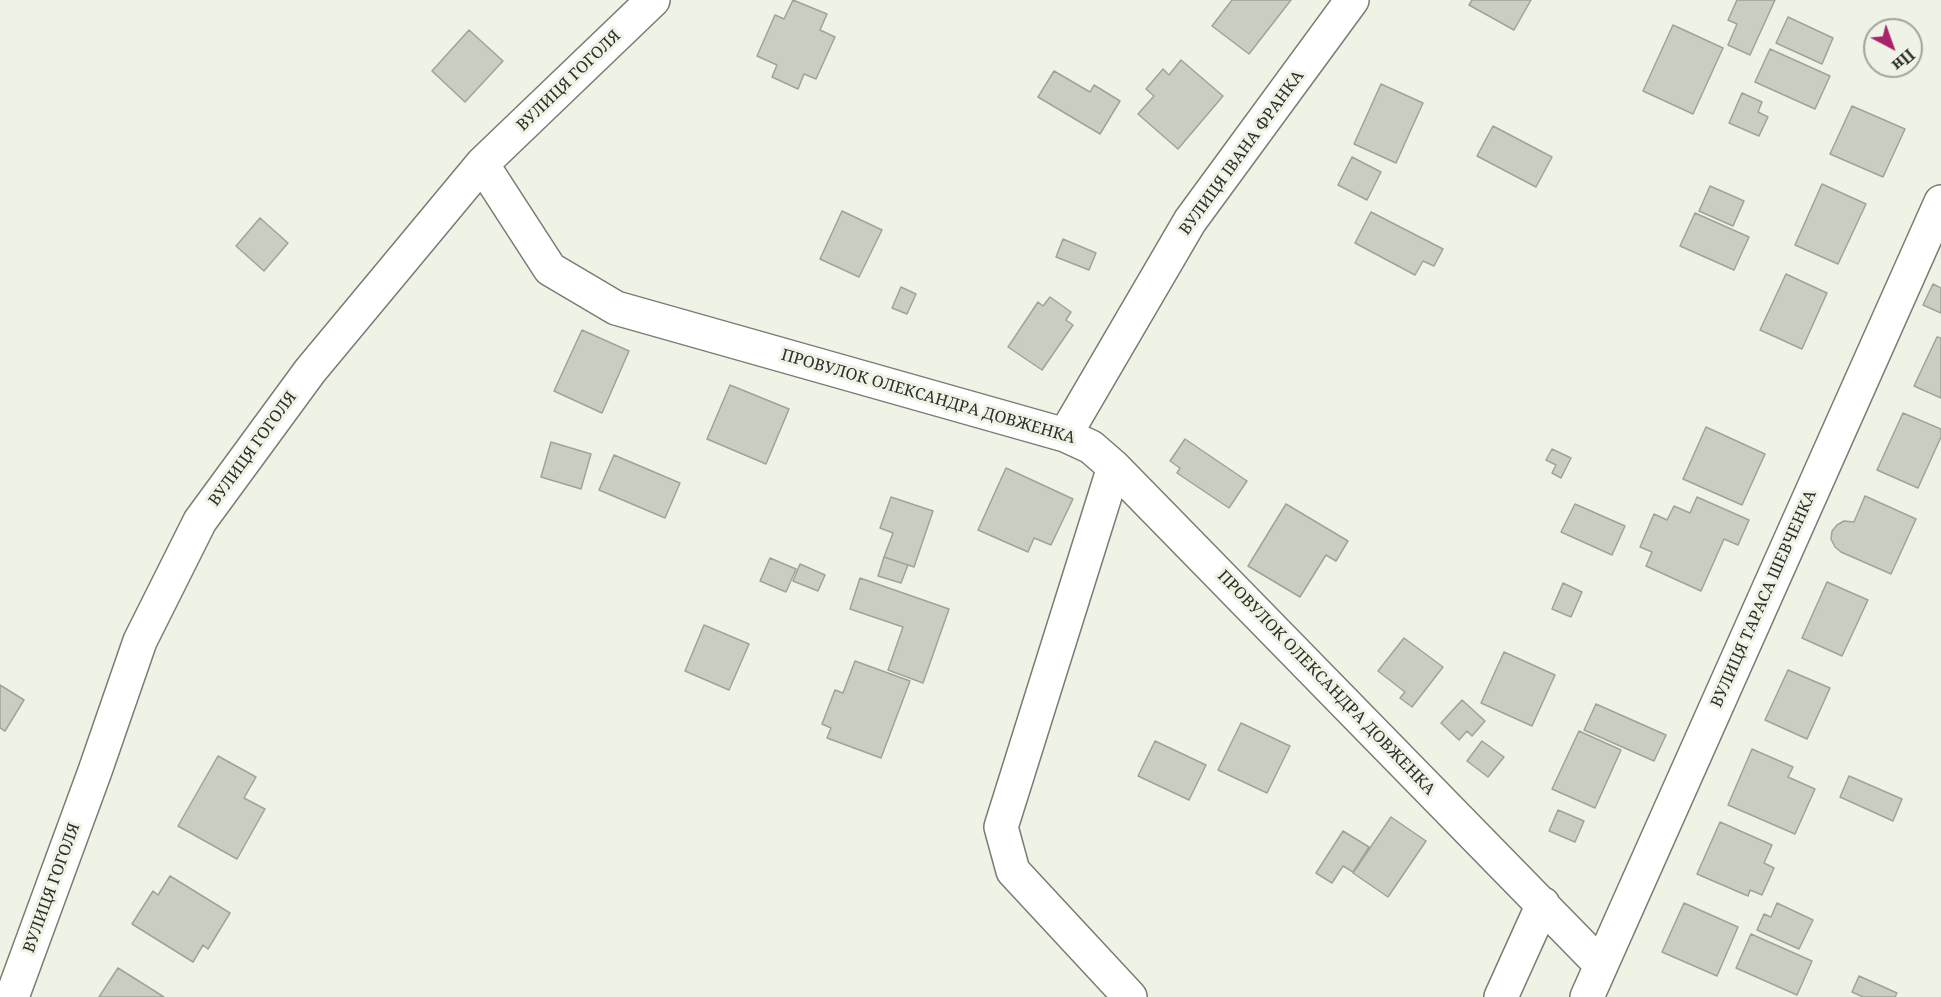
<!DOCTYPE html>
<html>
<head>
<meta charset="utf-8">
<style>
	body { margin:0 }
	#map { position:relative; width:1941px; height:997px; overflow:hidden; background:#eef3e5; font-family:"Noto Serif",serif }
	canvas { display:block }
	.north { position:absolute; left:1863px; top:18px; width:60px; height:60px; box-sizing:border-box; background:#eef3e5; border:2px solid #a1a59a; border-radius:50%; rotate:139deg; font-size:16px; font-weight:700; line-height:24px; text-align:center; color:#2d2f2a }
	.north::after { content:''; display:block; margin:auto; width:21px; height:27px; background:#aa2269; clip-path:polygon(50% 0,100% 100%,50% 72%,0 100%) }
</style>
</head>
<body>
<div id="map">
<canvas width="1941" height="997"></canvas>
<div class="north">Пн</div>
</div>
<script>
const ctx = document.querySelector('canvas').getContext('2d');
ctx.lineJoin = 'round';
function fill(path, color) { ctx.fillStyle = color; ctx.fill(path, 'evenodd'); }
function strokePath(path, color, width, dash) { ctx.strokeStyle = color; ctx.lineWidth = width; ctx.lineCap = dash ? 'butt' : 'round'; ctx.setLineDash(dash || []); ctx.stroke(path); }
function label(font, color, halo, rows, align = 'center') {
  ctx.font = font + ' "Noto Serif",serif'; ctx.lineWidth = 6; ctx.setLineDash([]); ctx.textBaseline = 'middle'; ctx.strokeStyle = halo; ctx.fillStyle = color; for (const [text, x, y, turn = 0] of rows) {
    ctx.save(); ctx.translate(x, y); ctx.rotate((+turn || 0) * Math.PI / 180); ctx.textAlign = isNaN(turn) ? turn : align; if (halo) ctx.strokeText(text, 0, 0); ctx.fillText(text, 0, 0); ctx.restore();
  }
}
const building = new Path2D(`
	M793,0L827,14L820,30L835,37L816,79L804,74L798,89L772,77L777,65L757,56L775,15L784,19Z
	M1232,0H1291L1249,54L1212,26Z
	M1472,0H1531L1514,30L1469,5Z
	M1737,0H1775L1750,55L1728,45L1737,24L1728,20Z
	M1788,17L1833,38L1822,64L1776,43Z
	M1673,25L1723,48L1693,114L1643,91Z
	M469,30L503,61L465,102L432,71Z
	M1770,49L1830,76L1815,109L1755,82Z
	M1181,60L1223,96L1178,149L1138,114L1154,96L1146,89L1163,69L1169,75Z
	M1054,71L1090,92L1094,85L1120,101L1100,134L1038,97Z
	M1381,84L1423,103L1396,163L1354,144Z
	M1742,93L1762,102L1758,112L1768,117L1759,136L1729,123Z
	M1852,106L1905,129L1883,177L1830,154Z
	M1493,126L1552,157L1536,187L1477,156Z
	M1352,157L1381,172L1367,200L1338,185Z
	M1822,184L1866,204L1838,264L1795,245Z
	M1710,186L1744,201L1733,226L1699,211Z
	M842,211L882,230L859,277L820,259Z
	M1371,212L1443,249L1434,266L1423,261L1415,275L1355,243Z
	M1695,213L1749,237L1734,270L1680,246Z
	M260,218L288,243L264,271L236,246Z
	M1063,239L1096,253L1089,270L1056,257Z
	M1786,274L1827,293L1802,349L1760,330Z
	M1933,284L1941,288V313L1923,305Z
	M901,287L916,294L907,314L892,308Z
	M1050,297L1071,312L1066,320L1073,325L1042,370L1008,347L1038,302L1043,306Z
	M582,330L629,351L602,413L554,391Z
	M1937,337L1941,338V398L1914,386Z
	M730,385L789,409L766,464L707,439Z
	M1903,413L1941,429V437L1918,488L1877,470Z
	M1706,427L1765,454L1742,505L1683,479Z
	M1185,439L1247,481L1229,508L1177,473L1180,468L1170,461Z
	M551,442L591,454L581,489L541,477Z
	M1552,449L1571,458L1561,478L1552,473L1556,465L1546,460Z
	M614,455L680,483L665,518L599,490Z
	M1006,468L1073,499L1051,545L1034,538L1028,552L978,530Z
	M1865,496L1916,519L1891,574L1841,552L1835,547L1831,539L1832,531L1837,525L1844,521L1854,522Z
	M891,497L933,511L914,567L884,557L893,533L880,528Z
	M1697,497L1749,520L1738,545L1724,539L1701,591L1646,566L1652,552L1640,547L1654,514L1667,520L1674,506L1690,513Z
	M1286,504L1348,541L1336,561L1326,555L1300,597L1248,566Z
	M1575,504L1625,526L1612,555L1561,532Z
	M884,557L908,565L901,583L878,576Z
	M770,558L796,569L786,592L760,581Z
	M800,564L825,575L818,591L793,581Z
	M860,578L949,609L923,683L888,670L903,627L850,609Z
	M1827,582L1868,600L1842,656L1802,638Z
	M1563,583L1582,592L1571,617L1552,609Z
	M704,625L749,644L729,690L685,671Z
	M1404,638L1443,667L1412,707L1400,698L1405,692L1378,671Z
	M1504,652L1555,675L1532,726L1481,703Z
	M855,661L910,681L881,758L827,738L831,728L822,724L835,690L843,693Z
	M1788,670L1830,688L1807,739L1765,720Z
	M0,685L24,700L5,731L0,728Z
	M1462,700L1485,721L1472,736L1467,731L1459,740L1441,723Z
	M1596,704L1666,735L1654,761L1584,730Z
	M1241,723L1290,746L1267,793L1218,770Z
	M1579,731L1621,750L1595,808L1552,789Z
	M1155,741L1206,765L1189,800L1138,776Z
	M1482,741L1504,757L1488,777L1467,761Z
	M1752,749L1793,767L1788,777L1815,789L1795,834L1728,805Z
	M218,756L256,777L244,798L265,809L237,859L178,826Z
	M1849,776L1902,799L1893,821L1840,797Z
	M1558,810L1584,821L1575,842L1549,831Z
	M1391,817L1426,841L1388,897L1353,873Z
	M1720,822L1772,845L1764,863L1774,868L1762,895L1750,890L1748,896L1697,874Z
	M1343,831L1369,847L1353,872L1343,866L1332,883L1316,873Z
	M170,876L230,913L208,949L203,945L193,962L132,924L153,891L158,895Z
	M1684,903L1738,927L1717,976L1662,952Z
	M1777,903L1813,920L1799,949L1757,930L1764,914L1771,917Z
	M1751,934L1812,961L1797,995L1736,968Z
	M118,968L164,997H99Z
	M1859,976L1897,993L1895,997H1863L1852,992Z`);
const minor = new Path2D(`
	M482,164L550,269L616,308L1065,435L1091,447L1114,467L1601,965
	M1065,435L1190,221L1352,0
	M1114,467L1001,827L1013,871L1130,997
	M12,997L95,771L140,641L200,521L310,371L482,164L653,0
	M1501,997L1543,904
	M1587,997L1941,202`);
const streetNames = [
	["ВУЛИЦЯ ГОГОЛЯ",569,81,-44],
	["ВУЛИЦЯ ІВАНА ФРАНКА",1242,153,-54],
	["ПРОВУЛОК ОЛЕКСАНДРА ДОВЖЕНКА",928,397,16],
	["ВУЛИЦЯ ГОГОЛЯ",253,449,-54],
	["ВУЛИЦЯ ТАРАСА ШЕВЧЕНКА",1764,599,-66],
	["ПРОВУЛОК ОЛЕКСАНДРА ДОВЖЕНКА",1326,683,46],
	["ВУЛИЦЯ ГОГОЛЯ",52,888,-70]
];
fill(building, '#cacec1');
strokePath(building, '#a0a498', 1.5);
strokePath(minor, '#797d71', 36);
strokePath(minor, '#fff', 33);
label('16px', '#2d2f2a', '#eef3e5', streetNames);
</script>
</body>
</html>
